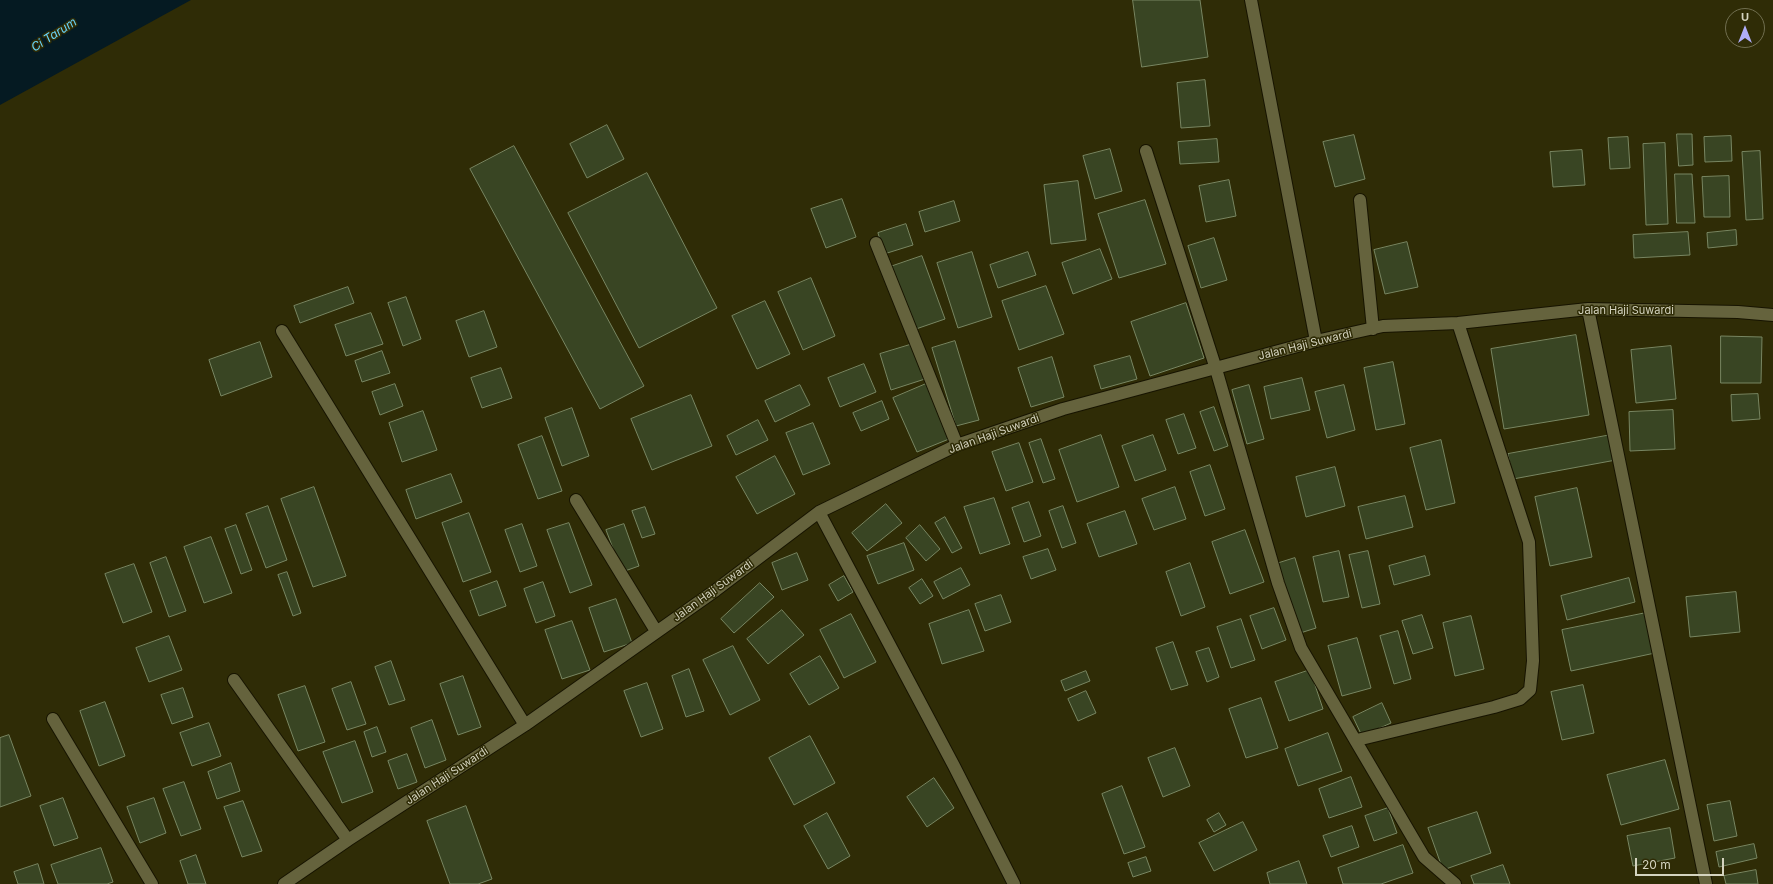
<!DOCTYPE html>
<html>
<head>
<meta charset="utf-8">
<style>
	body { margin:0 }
	#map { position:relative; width:1773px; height:884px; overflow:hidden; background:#2f2c06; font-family:Inter,sans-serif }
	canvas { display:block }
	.north { position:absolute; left:1725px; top:8px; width:40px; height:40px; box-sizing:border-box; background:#2f2c06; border:1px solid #716f50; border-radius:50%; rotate:0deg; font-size:11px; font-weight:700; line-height:16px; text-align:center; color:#d4d3bf }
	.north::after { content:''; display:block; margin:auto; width:14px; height:18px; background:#b0aefa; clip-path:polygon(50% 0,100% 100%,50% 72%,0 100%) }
	.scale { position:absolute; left:1635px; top:858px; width:89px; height:18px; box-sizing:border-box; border:2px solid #d4d3bf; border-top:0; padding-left:5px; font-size:12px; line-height:14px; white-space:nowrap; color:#d4d3bf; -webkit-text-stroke:3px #2f2c06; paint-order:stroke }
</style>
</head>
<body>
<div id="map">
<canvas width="1773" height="884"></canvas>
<div class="north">U</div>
<div class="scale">20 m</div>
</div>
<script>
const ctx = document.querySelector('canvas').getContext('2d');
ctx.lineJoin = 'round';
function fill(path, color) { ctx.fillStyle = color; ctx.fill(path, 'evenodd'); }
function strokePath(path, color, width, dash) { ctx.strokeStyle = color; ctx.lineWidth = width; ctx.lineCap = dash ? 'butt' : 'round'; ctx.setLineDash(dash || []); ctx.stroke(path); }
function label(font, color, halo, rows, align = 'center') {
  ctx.font = font + ' Inter,sans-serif'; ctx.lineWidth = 3; ctx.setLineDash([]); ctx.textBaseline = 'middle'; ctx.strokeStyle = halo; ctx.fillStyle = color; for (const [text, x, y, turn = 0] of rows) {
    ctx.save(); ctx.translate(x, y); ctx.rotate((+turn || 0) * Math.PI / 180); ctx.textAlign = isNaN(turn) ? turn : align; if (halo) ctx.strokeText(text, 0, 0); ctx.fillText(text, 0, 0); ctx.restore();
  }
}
const water = new Path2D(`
	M0,0H191L0,105Z`);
const building = new Path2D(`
	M1133,0H1200L1208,57L1142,67Z
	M1205,80L1210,126L1181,128L1177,83Z
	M607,125L624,159L587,178L570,144Z
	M1677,134H1692L1693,165L1679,166Z
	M1354,135L1365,179L1335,187L1323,142Z
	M1731,136L1732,161L1705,162L1704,137Z
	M1628,137L1630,168L1610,169L1608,138Z
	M1217,139L1219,162L1180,164L1178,142Z
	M1665,143L1668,224L1646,225L1643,144Z
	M514,146L644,386L600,409L470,169Z
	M1110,149L1122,191L1095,199L1083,156Z
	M1582,150L1585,185L1553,187L1550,152Z
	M1760,151L1763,219L1746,220L1742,152Z
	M647,173L717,308L639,348L568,213Z
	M1675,174H1692L1695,223H1677Z
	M1729,176L1730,217H1704L1702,177Z
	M1229,180L1236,216L1206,222L1199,186Z
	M1078,181L1086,240L1051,244L1044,185Z
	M842,199L856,237L826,248L811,209Z
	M1145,200L1166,264L1119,278L1098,214Z
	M954,201L960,221L925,232L919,212Z
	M906,224L913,245L884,254L878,233Z
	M1736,230L1737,245L1708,248L1707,233Z
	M1688,232L1690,255L1634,258L1633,235Z
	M1214,238L1227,280L1201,288L1188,246Z
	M1407,242L1418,287L1385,294L1374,250Z
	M1100,249L1112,279L1073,294L1062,263Z
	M972,252L992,317L958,328L937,263Z
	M1028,252L1036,275L998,288L990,265Z
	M922,256L945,319L913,330L890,267Z
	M811,278L835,336L803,350L778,292Z
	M1046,286L1064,334L1019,350L1002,301Z
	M348,287L354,303L300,323L294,306Z
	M406,297L421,339L403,346L388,303Z
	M765,301L790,354L757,369L732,316Z
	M1186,303L1204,358L1150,376L1131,322Z
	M484,311L497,347L469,357L456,321Z
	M371,313L383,344L346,356L335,325Z
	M1576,335L1589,415L1504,429L1491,349Z
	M1721,336L1762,337L1761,383H1721Z
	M955,341L979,420L956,426L932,348Z
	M260,342L272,377L221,396L209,360Z
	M913,344L925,379L891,390L880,354Z
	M1671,346L1676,399L1636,403L1631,350Z
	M382,351L390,373L362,382L355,361Z
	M1130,356L1137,379L1101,389L1094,366Z
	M1052,357L1064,397L1031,407L1018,368Z
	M1393,362L1405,424L1376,430L1364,368Z
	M864,364L876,392L840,407L828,378Z
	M501,368L512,398L482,408L471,378Z
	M1302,378L1310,410L1271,419L1264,387Z
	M395,384L403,406L380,415L372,392Z
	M926,384L949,439L917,452L893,398Z
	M800,385L810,405L775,422L765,401Z
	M1249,385L1264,439L1247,444L1232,390Z
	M1344,385L1355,430L1327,438L1315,392Z
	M1758,394L1760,419L1732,421L1731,395Z
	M691,395L712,446L652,470L631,419Z
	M882,401L889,419L861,431L853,413Z
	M1214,407L1228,446L1214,451L1200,412Z
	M572,408L589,456L562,466L545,418Z
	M1673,410L1675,449L1630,451L1629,412Z
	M423,411L437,450L402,462L389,423Z
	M1184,414L1196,448L1178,454L1166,420Z
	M758,420L768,440L736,455L727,436Z
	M813,423L830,464L803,475L786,433Z
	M1101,435L1119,487L1077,502L1059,450Z
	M1153,435L1166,470L1135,481L1122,446Z
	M1611,435L1616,460L1513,479L1508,454Z
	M542,436L562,491L538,499L518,445Z
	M1041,439L1055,479L1043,483L1029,443Z
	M1441,440L1455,503L1426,510L1410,448Z
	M1019,443L1033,482L1006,491L992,452Z
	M775,456L795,494L757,514L736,477Z
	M1210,465L1225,509L1205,516L1190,472Z
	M1335,467L1345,506L1306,517L1296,477Z
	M451,474L462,502L416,519L406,490Z
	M314,487L346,576L313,587L281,499Z
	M1175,487L1186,519L1154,530L1142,499Z
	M1577,488L1592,557L1550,566L1535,497Z
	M1405,496L1413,527L1366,539L1358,507Z
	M994,498L1010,544L980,554L964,507Z
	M1029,502L1041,536L1024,542L1012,508Z
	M886,504L902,523L867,551L852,533Z
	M268,506L287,560L266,568L246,514Z
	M1063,506L1076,543L1062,548L1049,511Z
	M645,507L655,534L642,538L632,511Z
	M1125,511L1137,544L1099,557L1087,524Z
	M469,513L491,572L463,582L442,523Z
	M945,517L962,548L952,553L935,523Z
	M569,523L592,585L570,593L547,530Z
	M522,524L537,566L520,572L505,530Z
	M624,524L639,566L622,572L606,530Z
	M236,525L252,570L241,574L225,529Z
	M920,525L940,549L926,561L906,538Z
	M1245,530L1264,582L1230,594L1212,542Z
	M211,537L232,593L204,603L184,547Z
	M904,543L914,570L878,584L867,556Z
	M1048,549L1056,570L1031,579L1023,557Z
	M1339,551L1349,597L1323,602L1313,557Z
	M1368,551L1380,604L1362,608L1349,555Z
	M797,553L808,580L782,590L772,563Z
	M1425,556L1430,575L1394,585L1389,566Z
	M166,557L186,611L169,617L150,563Z
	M1295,558L1316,628L1297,634L1276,564Z
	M1190,563L1205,607L1181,616L1166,572Z
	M134,564L152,612L123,623L105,574Z
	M961,568L970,585L943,599L934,582Z
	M287,572L301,613L293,616L278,575Z
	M844,576L853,592L838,601L829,585Z
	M1629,578L1635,602L1567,620L1561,596Z
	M922,579L933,596L920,604L909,588Z
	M497,581L506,606L479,616L470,591Z
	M543,582L555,616L536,623L524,589Z
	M760,583L774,597L734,633L721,619Z
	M1736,592L1740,632L1690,637L1686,597Z
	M1001,595L1011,622L985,631L975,604Z
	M616,599L632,643L604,652L589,608Z
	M1274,608L1286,640L1262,649L1250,616Z
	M782,610L804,635L768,664L747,639Z
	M969,610L984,651L942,664L929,624Z
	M1646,613L1655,653L1571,671L1562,630Z
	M851,614L876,662L844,678L820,630Z
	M1422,615L1433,648L1413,654L1402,621Z
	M1471,616L1484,669L1455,676L1443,623Z
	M1241,619L1255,660L1231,668L1217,627Z
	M572,621L590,670L562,679L545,630Z
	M1398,631L1411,679L1394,684L1380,636Z
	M169,636L182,670L149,682L136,648Z
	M1357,638L1371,688L1342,696L1328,646Z
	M1173,642L1188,685L1171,690L1156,648Z
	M733,646L760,700L730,715L703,660Z
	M1209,648L1219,677L1207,682L1196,652Z
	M820,656L839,688L809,705L790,674Z
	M391,661L405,700L389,705L375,667Z
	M689,669L704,711L686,717L672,676Z
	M1310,670L1323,709L1289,721L1275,682Z
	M1086,671L1090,681L1065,691L1061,681Z
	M463,676L481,727L458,735L440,684Z
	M351,682L366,724L347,730L332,689Z
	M647,683L663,729L641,737L624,691Z
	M1583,685L1594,733L1562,740L1551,692Z
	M305,686L325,742L298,751L278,695Z
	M183,688L193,717L172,724L161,695Z
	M1086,691L1096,713L1078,721L1068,699Z
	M1261,698L1278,748L1246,758L1229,709Z
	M105,702L125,756L99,766L80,711Z
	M1382,703L1391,723L1362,736L1353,717Z
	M432,720L446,760L425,768L411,728Z
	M209,723L221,756L192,766L180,733Z
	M377,727L386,752L372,757L364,732Z
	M1328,733L1342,771L1298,786L1285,749Z
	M9,735L31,796L0,807V738Z
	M810,736L835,783L794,805L769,758Z
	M355,741L373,792L342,803L323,752Z
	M1175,748L1190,786L1163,797L1148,758Z
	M407,754L417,782L398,789L388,761Z
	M1665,760L1679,809L1621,825L1607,775Z
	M231,763L240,791L217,799L208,772Z
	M1351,777L1362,807L1329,818L1319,789Z
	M934,778L954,808L927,827L907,797Z
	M184,782L201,829L181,836L163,789Z
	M1122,786L1145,847L1124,854L1102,794Z
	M63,798L78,838L54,846L40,806Z
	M154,798L166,833L140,843L127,807Z
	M243,801L262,851L242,857L224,807Z
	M1730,801L1737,836L1714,841L1707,805Z
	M466,806L492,879L478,884H450L427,821Z
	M1388,808L1397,833L1374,841L1365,816Z
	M1477,812L1491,853L1443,870L1428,828Z
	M827,813L850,856L828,869L804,826Z
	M1219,813L1226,825L1214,832L1207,820Z
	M1243,822L1257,850L1214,871L1199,843Z
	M1352,826L1359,847L1331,857L1323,836Z
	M1670,828L1675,858L1633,866L1627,836Z
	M1754,844L1757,858L1719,867L1716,852Z
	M1403,845L1413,873L1381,884H1343L1338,868Z
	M101,848L113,882L107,884H58L51,865Z
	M196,855L206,884H188L180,861Z
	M1146,857L1151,871L1133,877L1128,863Z
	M1299,861L1307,884H1270L1267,873Z
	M38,864L44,884H18L14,872Z
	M1503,865L1510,884H1474L1471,876Z
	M1756,870L1758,884H1726L1724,876Z`);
const minor = new Path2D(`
	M1251,0L1316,341
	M1146,151L1216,369L1278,583L1301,648L1424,857L1455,884
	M1360,200L1373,329
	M876,243L957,445
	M1588,309L1706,884
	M282,331L525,725
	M576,500L656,631
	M819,512L954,766L1014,884
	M234,680L348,840
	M53,719L152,884
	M1357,740L1494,707L1520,699L1530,690L1533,661L1529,542L1458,323
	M284,884L348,840L525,725L716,590L819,512L957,445L1063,409L1316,341L1383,326L1458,323L1588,309L1738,312L1773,315`);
const streetNames = [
	["Jalan Haji Suwardi",1626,311],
	["Jalan Haji Suwardi",1305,345,-14],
	["Jalan Haji Suwardi",994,434,-20],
	["Jalan Haji Suwardi",713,591,-36],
	["Jalan Haji Suwardi",447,776,-33]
];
const waterNames = [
	["Ci Tarum",54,35,-33]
];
fill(water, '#051a22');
fill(building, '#394523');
strokePath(building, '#788662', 1);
strokePath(minor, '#171400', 14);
strokePath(minor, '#65633d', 12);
label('11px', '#d4d3bf', '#2f2c06', streetNames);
label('italic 12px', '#69d4fc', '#2f2c06', waterNames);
</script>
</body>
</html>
